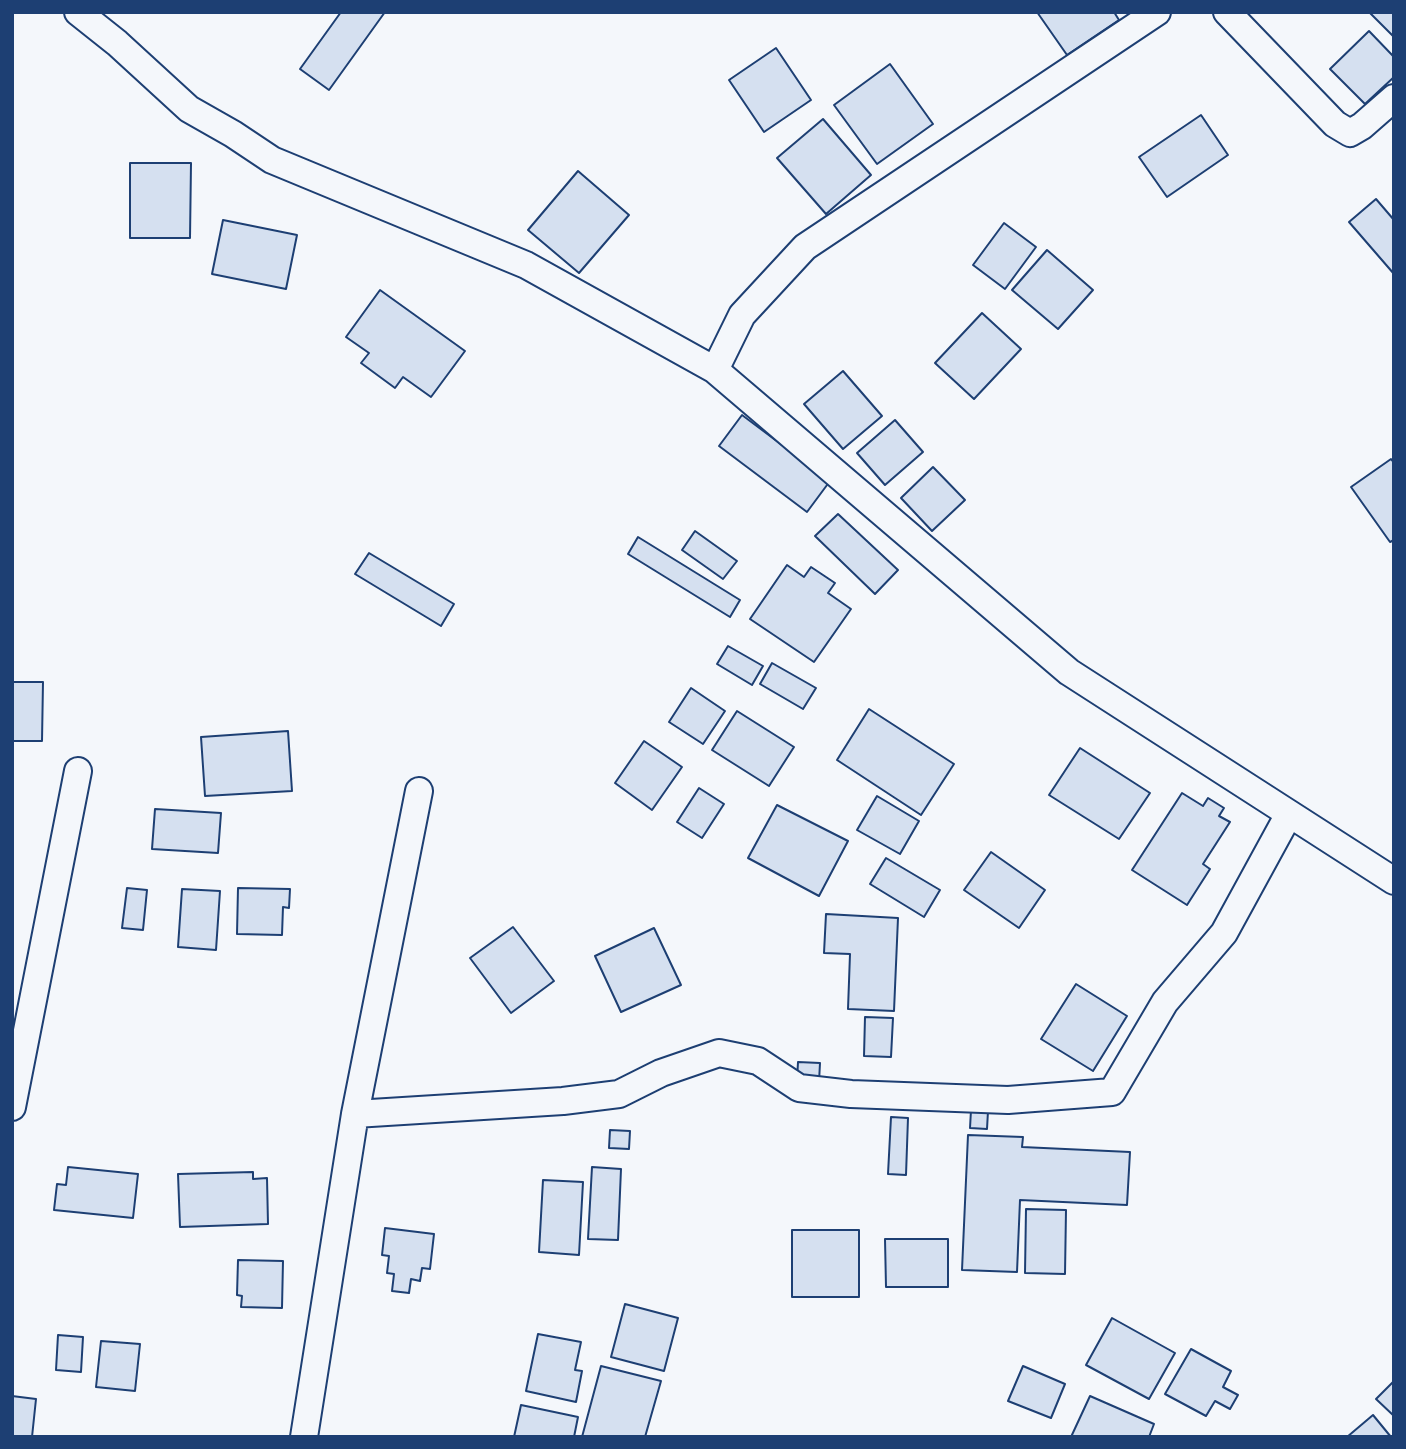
<!DOCTYPE html>
<html>
<head>
<meta charset="utf-8">
<style>
	body { margin:0 }
	#map { position:relative; width:1406px; height:1449px; overflow:hidden; background:#f4f7fb; font-family:"PT Serif",serif }
	canvas { display:block }
	.frame { position:absolute; inset:0; border:14px solid #1d3f73; pointer-events:none }
</style>
</head>
<body>
<div id="map">
<canvas width="1406" height="1449"></canvas>
<div class="frame"></div>
</div>
<script>
const ctx = document.querySelector('canvas').getContext('2d');
ctx.lineJoin = 'round';
function fill(path, color) { ctx.fillStyle = color; ctx.fill(path, 'evenodd'); }
function strokePath(path, color, width, dash) { ctx.strokeStyle = color; ctx.lineWidth = width; ctx.lineCap = dash ? 'butt' : 'round'; ctx.setLineDash(dash || []); ctx.stroke(path); }
const building = new Path2D(`
	M341,12H385L329,90L300,69Z
	M1037,12H1114L1119,20L1067,55Z
	M1369,12H1394V37Z
	M1369,31L1394,57V77L1365,104L1330,69Z
	M776,48L811,100L764,132L729,80Z
	M890,64L933,124L877,164L834,105Z
	M1201,115L1228,155L1167,197L1139,157Z
	M823,119L871,175L826,214L777,158Z
	M130,163H191L190,238H130Z
	M578,171L629,215L579,273L528,230Z
	M1376,199L1394,220V274L1349,222Z
	M223,220L297,235L286,289L212,274Z
	M1004,223L1036,247L1005,289L973,265Z
	M1047,250L1093,290L1058,329L1012,290Z
	M380,290L465,351L431,397L403,377L395,388L361,363L369,353L346,337Z
	M982,313L1021,349L974,399L935,363Z
	M843,371L882,416L843,449L804,404Z
	M742,415L830,481L807,512L719,446Z
	M895,420L923,452L885,485L857,453Z
	M1391,459L1394,463V540L1390,542L1351,487Z
	M933,467L965,500L932,531L901,498Z
	M838,514L898,570L875,594L815,536Z
	M695,531L737,561L723,579L682,550Z
	M638,537L740,600L730,617L628,554Z
	M369,553L454,604L441,626L355,574Z
	M787,565L804,577L811,567L835,583L828,593L851,609L814,662L750,619Z
	M728,646L763,666L752,685L717,664Z
	M772,663L816,688L803,709L760,684Z
	M12,682H43L42,741H12Z
	M691,688L725,711L703,744L669,722Z
	M869,709L954,764L921,815L837,760Z
	M737,711L794,747L769,786L712,750Z
	M288,731L292,791L205,796L201,737Z
	M644,741L682,767L652,810L615,783Z
	M1080,748L1150,793L1119,839L1049,795Z
	M699,788L724,804L702,838L677,822Z
	M1182,793L1203,806L1208,798L1224,808L1219,816L1230,822L1203,864L1210,869L1187,905L1132,870Z
	M877,796L919,821L900,854L857,830Z
	M777,805L848,841L819,896L748,858Z
	M155,809L221,813L218,853L152,849Z
	M991,852L1045,890L1019,928L964,890Z
	M886,858L940,890L924,917L870,884Z
	M127,888L147,890L143,930L122,928Z
	M238,888L290,889L289,908L283,907L282,935L237,934Z
	M182,889L220,891L216,950L178,947Z
	M826,914L898,918L894,1011L848,1009L850,954L824,953Z
	M513,927L554,981L511,1013L470,958Z
	M654,928L681,985L621,1012L595,956Z
	M1076,984L1127,1016L1093,1071L1041,1039Z
	M865,1017L893,1018L891,1057L864,1056Z
	M798,1062L820,1063L819,1082L797,1081Z
	M971,1110L988,1111L987,1129L970,1128Z
	M891,1117L908,1118L906,1175L888,1174Z
	M610,1130L630,1131L629,1149L609,1148Z
	M968,1135L1023,1137L1022,1147L1130,1152L1127,1205L1020,1200L1017,1272L962,1270Z
	M68,1167L138,1174L133,1218L54,1210L57,1184L66,1185Z
	M592,1167L621,1169L618,1240L588,1239Z
	M253,1172V1179L267,1178L268,1224L180,1227L178,1174Z
	M543,1180L583,1182L579,1255L539,1252Z
	M1026,1209L1066,1210L1065,1274L1025,1273Z
	M385,1228L434,1234L430,1269L422,1268L420,1281L411,1279L409,1293L392,1291L394,1274L387,1273L389,1256L382,1255Z
	M792,1230H859V1297H792Z
	M885,1239H948V1287H886Z
	M238,1260L283,1261L282,1308L241,1307L242,1296L237,1295Z
	M625,1304L678,1318L664,1371L611,1357Z
	M1112,1318L1175,1353L1149,1399L1086,1365Z
	M538,1334L581,1342L575,1370L582,1371L576,1402L526,1391Z
	M58,1335L83,1337L81,1372L56,1370Z
	M101,1341L140,1344L135,1391L96,1387Z
	M1191,1349L1231,1371L1223,1387L1238,1395L1230,1409L1215,1401L1206,1416L1165,1394Z
	M601,1366L661,1381L645,1437H582Z
	M1023,1366L1065,1384L1051,1418L1008,1401Z
	M1394,1381V1416L1376,1399Z
	M12,1396L36,1399L32,1437H12Z
	M1090,1396L1154,1424L1149,1437H1071Z
	M521,1405L578,1417L574,1437H514Z
	M1373,1415L1391,1437H1347Z`);
const minor = new Path2D(`
	M78,12L117,43L189,109L233,134L272,160L526,265L715,370L1069,672L1394,881
	M1227,12L1335,124L1350,133L1362,126L1394,98
	M715,370L742,315L805,247L1157,12
	M12,1107L78,771
	M355,1114L563,1101L619,1094L661,1073L719,1053L758,1061L799,1088L851,1094L1008,1100L1112,1092L1165,1002L1224,933L1289,814
	M304,1437L355,1114L419,791`);
fill(building, '#d5e0f0');
strokePath(building, '#1d3f73', 2);
strokePath(minor, '#1d3f73', 30);
strokePath(minor, '#f4f7fb', 26);
</script>
</body>
</html>
